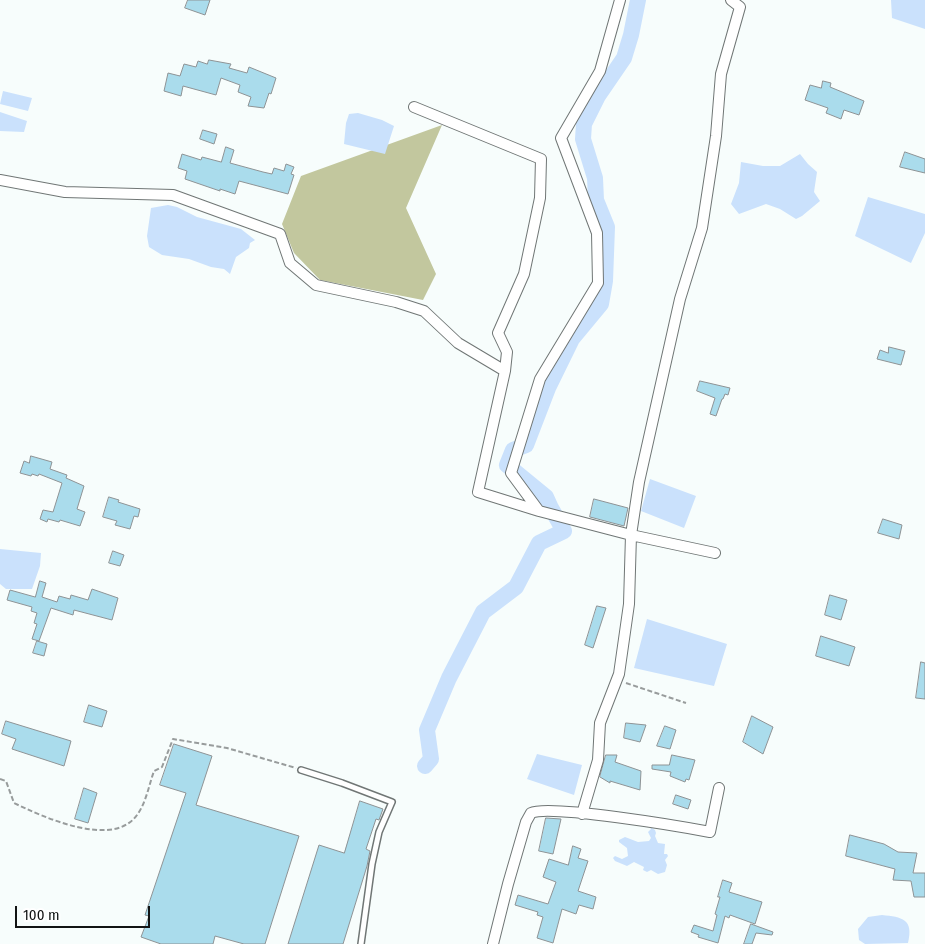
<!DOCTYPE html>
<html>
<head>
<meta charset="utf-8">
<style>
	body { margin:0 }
	#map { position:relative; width:925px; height:944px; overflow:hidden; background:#f7fdfc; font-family:"Fira Sans Condensed",sans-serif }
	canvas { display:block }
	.scale { position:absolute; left:15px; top:906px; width:135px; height:22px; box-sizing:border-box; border:2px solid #121414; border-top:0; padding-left:6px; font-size:15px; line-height:18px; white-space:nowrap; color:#121414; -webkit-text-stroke:4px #fff; paint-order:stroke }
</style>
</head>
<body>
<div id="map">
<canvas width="925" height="944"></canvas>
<div class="scale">100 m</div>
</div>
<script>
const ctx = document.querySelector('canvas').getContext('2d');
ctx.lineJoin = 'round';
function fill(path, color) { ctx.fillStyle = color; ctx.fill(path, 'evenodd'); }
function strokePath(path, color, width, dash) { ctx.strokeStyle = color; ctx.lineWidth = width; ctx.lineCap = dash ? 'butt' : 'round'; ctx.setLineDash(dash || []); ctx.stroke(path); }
const forest = new Path2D(`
	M442,125L406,208L436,274L423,300L320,280L294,253L282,224L301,176Z`);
const water = new Path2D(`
	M891,0H925V29L892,18Z
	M3,91L32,98L28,111L0,104Z
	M0,112L27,121L24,132L0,131Z
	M358,113L382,120L394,126L385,154L344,144L346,123L349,114Z
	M800,154L808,164L817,172L814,192L820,201L802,216L796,219L780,209L766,204L739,214L731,204L739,183L741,162L763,166H780Z
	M868,197L925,214V233L911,263L855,236Z
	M168,205L177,207L197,217L241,229L255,240L250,243L249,248L236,257L230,274L224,269L211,267L189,259L162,255L149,247L147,236L151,208Z
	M650,479L696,496L684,528L641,511Z
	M0,549L41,553L40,566L32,589H6L0,584Z
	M647,619L727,644L714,686L634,668Z
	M537,754L582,765L574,795L527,779Z
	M650,827L655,830L656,833L655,836L658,843L665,844L664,854H667L668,856L665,860L667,865L665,872L658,874L651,870L647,872L643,870L644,867L634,862L627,866L615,861L613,858L615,856L622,859L628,856L627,848L619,842V840L625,837L638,842L649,841L651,838L648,832L651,829Z
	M882,915C902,917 914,919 908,943L865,944L859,940L858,929L868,917Z`);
const river = new Path2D(`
	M425,766L431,759L427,730L449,678L483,612L516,587L539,543L564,531L551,508L546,497L507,465L513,450L526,445L548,388L572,339L601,304L605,281L607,227L596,200L595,178L583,139L584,124L598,96L624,58L631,35L638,0`);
const building = new Path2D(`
	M188,0H210L205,15L185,8Z
	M209,60L231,64L229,68L247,73L249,67L276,78L271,94L269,93L264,108L248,106L251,97L238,92L240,85L221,78L216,95L183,86L181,96L164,91L168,73L180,76L184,64L196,67L198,61L207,64Z
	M823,81L831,83L830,87L864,101L859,115L844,110L841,119L826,113L828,108L805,100L810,85L821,88Z
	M203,130L217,134L214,144L200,139Z
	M226,147L234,150L230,163L263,172L272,174L274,168L284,171L286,164L294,167L291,174L294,175L288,194L239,181L235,194L220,189V191L185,179L187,171L178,168L182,154L201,160L202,157L221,162Z
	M905,152L925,159V173L900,167Z
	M889,347L905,351L901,365L877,359L880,350L888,353Z
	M700,381L730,388L728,395L725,394L723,399H722L716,416L710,414L715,398L697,391Z
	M31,456L52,462L50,469L67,475L66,478L84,486L77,509L85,512L80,526L60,520L59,522L48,519L47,522L40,519L43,510L53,512L62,483L39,474L38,476L32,474L31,476L20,473L24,461L29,463Z
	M109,497L119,500L118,502L140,509L138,517L134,516L130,529L115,525L117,521L103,517Z
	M594,499L628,508L624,526L590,517Z
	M883,519L902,525L899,539L878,533Z
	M113,551L124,555L120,566L109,563Z
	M40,581L46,583L42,597L57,602L59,596L70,599L71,595L88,600L92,589L118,598L112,620L74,610L73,615L51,608L39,641L32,639L37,624L34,623L37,613L31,611L32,607L7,600L10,590L35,597Z
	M830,595L847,600L841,620L825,615Z
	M597,606L606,608L593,648L585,645Z
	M821,636L855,647L849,666L816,656Z
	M37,641L47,644L44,656L33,653Z
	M921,662L925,663V699L916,698Z
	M89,705L107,711L102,727L84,722Z
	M752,716L773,727L763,754L743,742Z
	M6,721L71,741L64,766L12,749L16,739L2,734Z
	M626,723L646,725L640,742L624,738Z
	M665,726L676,730L670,749L657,746Z
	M174,744L212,756L196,805L299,836L265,944H244L215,936L213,944H161L141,937L149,916L145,915L186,793L160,785Z
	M606,755H617L615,762L641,771L640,790L610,781V783L600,777Z
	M672,755L695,760L689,780L686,779L685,782L670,776L671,772L652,769V765H669Z
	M84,788L97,793L88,823L75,819Z
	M676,795L691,800L688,809L673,804Z
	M360,801L383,809L379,820L376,819L366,849L370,851L367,866L343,944H288L319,845L344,853Z
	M546,818L561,819L553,854L539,851Z
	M850,835L884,844L898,852L917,853L913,873H925V897H914L911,881L893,880L895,869L846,856Z
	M573,846L581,849L578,858L588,861L578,891L596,897L593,909L579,905L576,914L562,909L553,943L537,938L543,917L537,915L538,912L515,905L518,895L548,904L556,882L543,877L549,859L568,865Z
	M723,880L732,883L729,892L762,902L755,924L730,915L729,918L725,916L718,943L698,937L699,935L691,932L694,925L713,931L717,915L715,914L720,897H718Z
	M751,924L773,932L772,935L756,933L752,944H744Z`);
const path = new Path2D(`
	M626,683L686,703
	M0,779L6,781L14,803C43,817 113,849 137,815C146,803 149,785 154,771L162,767L173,739L227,748L296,768`);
const lane = new Path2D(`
	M301,770L342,783L392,802L379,832L372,864L361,944`);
const street = new Path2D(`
	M414,107L541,159L540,198L524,274L498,333L507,352L505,371
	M0,180L65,192L173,195L280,234L290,263L316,285L396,302L424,311L458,343L505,371L478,492L539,511L631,535L629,604L619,674L600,723L598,760L582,814
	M539,511L511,473L540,379L598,283L597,233L561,138L600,71L620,0
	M715,553L631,535L639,482L680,299L702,228L716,136L721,74L740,7L731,0
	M493,944L508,884L526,822L531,813C549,804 684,827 710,832L719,788`);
fill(forest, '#c2c79e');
fill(water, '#cae1fc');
strokePath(river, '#cae1fc', 16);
fill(building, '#aadcec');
strokePath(building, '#8e9395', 1);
strokePath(lane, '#707675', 8);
strokePath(street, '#707675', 12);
strokePath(path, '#989c9c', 2, [5, 2.5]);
strokePath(lane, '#fff', 5);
strokePath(street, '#fff', 10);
</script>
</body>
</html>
